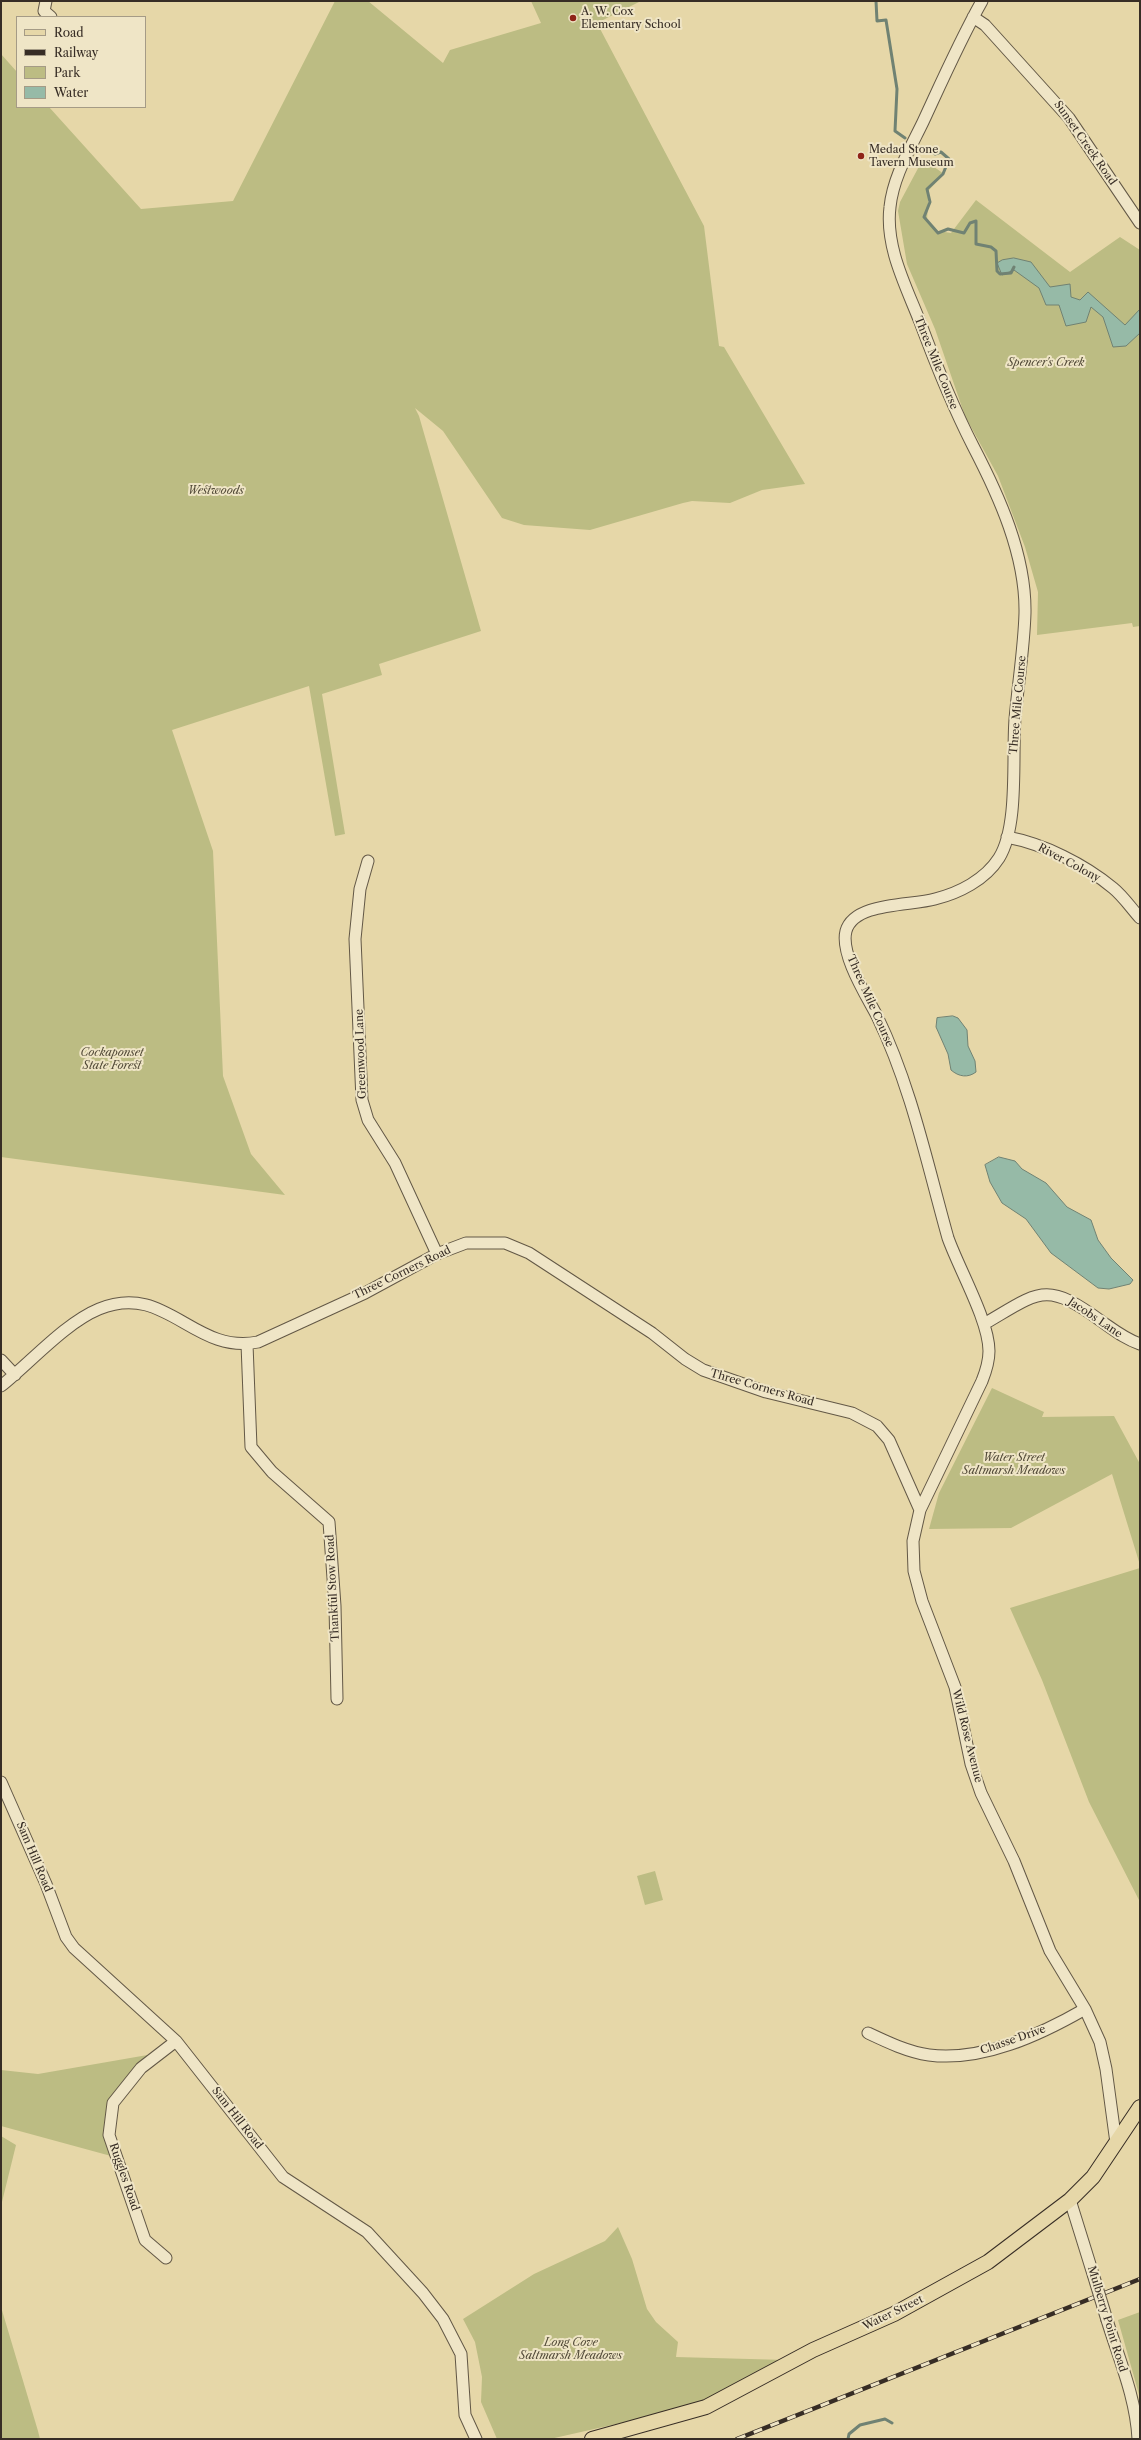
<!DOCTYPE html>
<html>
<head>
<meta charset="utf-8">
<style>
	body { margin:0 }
	#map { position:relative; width:1141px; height:2440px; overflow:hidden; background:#e6d7a8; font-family:"Libre Caslon Text",serif }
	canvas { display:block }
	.frame { position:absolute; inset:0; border:2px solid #372d25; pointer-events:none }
	.legend { position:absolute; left:16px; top:16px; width:130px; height:92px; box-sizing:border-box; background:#efe5c6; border:1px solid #a59b86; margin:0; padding:5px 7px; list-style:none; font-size:12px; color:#372d25 }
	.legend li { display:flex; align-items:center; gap:8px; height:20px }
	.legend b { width:20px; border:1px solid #a59b86 }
</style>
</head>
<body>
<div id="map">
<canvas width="1141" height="2440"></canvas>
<div class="frame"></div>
<ul class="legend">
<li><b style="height:5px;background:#e6d7a8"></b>Road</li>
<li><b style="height:5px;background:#372d25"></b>Railway</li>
<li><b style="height:11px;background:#bcbc83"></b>Park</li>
<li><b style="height:11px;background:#96baa7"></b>Water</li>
</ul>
</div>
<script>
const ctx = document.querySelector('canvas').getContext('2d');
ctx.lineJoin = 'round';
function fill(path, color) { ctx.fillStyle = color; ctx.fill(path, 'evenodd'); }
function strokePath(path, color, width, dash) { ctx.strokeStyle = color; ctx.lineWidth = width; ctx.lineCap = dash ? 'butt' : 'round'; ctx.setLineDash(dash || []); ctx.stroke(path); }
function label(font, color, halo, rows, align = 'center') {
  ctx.font = font + ' "Libre Caslon Text",serif'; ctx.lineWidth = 4; ctx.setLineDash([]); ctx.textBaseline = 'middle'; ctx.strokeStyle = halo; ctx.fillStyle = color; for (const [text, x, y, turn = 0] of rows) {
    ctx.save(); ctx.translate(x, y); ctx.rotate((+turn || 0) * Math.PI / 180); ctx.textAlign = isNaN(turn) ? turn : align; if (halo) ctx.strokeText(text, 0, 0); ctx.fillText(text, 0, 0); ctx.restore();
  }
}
const green = new Path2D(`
	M335,1H368L443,63L450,50L541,23L531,1H641L597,23L704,226L719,346L724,347L805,484L762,490L730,503L692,501L683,503L590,530L524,525L502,518L443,431L415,408L419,416L481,631L379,664L382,675L322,694L345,834L335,836L309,686L172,730L213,851L223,1076L251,1154L285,1195L1,1157V54L17,72V107H49L141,209L233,201Z
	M923,159L944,174L929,190L927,220L938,231L951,233L976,200L1070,272L1120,237L1140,250V626L1133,627L1132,623L1037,635L1038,592L1025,547L998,476L965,416L935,329L907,264L898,211L900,202Z
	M992,1388L1044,1412L1042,1417L1114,1416L1140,1464V1565L1112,1474L1011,1528L929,1529L939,1493Z
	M1140,1568V1902L1089,1802L1042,1680L1010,1608Z
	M655,1871L663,1900L645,1905L637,1876Z
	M159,2053L109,2104L111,2156L1,2126V2070L38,2074Z
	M1,2136L16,2145L1,2206Z
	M618,2227L632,2259L647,2309L656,2322L678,2342L676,2357L786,2360L696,2406L550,2439H497L481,2402L482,2377L475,2342L463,2319L534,2274L605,2241Z
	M1,2307L38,2431L40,2439H1Z
	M1140,2312V2398L1118,2320Z`);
const water = new Path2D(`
	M1014,258L1031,262L1050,287L1070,284L1071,297L1080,300L1088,292L1125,325L1140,309V333L1126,346L1113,347L1103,317L1091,307L1086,322L1066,326L1059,305H1046L1039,288L1014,270L1002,275L997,263L1002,260Z
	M953,1016L958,1018L967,1030L968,1046L975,1061L976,1072C968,1078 959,1077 951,1070L948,1054L936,1027L937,1018Z
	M999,1157L1015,1161L1022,1169L1046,1183L1067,1207L1091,1220L1098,1240L1111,1258L1133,1280L1130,1284L1109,1289L1098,1288L1051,1253L1026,1219L1002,1203L990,1182L985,1165Z`);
const stream = new Path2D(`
	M876,1L877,21L886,20L897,89L895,131L905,138
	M922,147L935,154L941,152L949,159L943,174L927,189L930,202L924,217L938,233L948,229L964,233L970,223L976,221V244L991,247L996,251L997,271L1000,274L1011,273L1014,267
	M848,2439L849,2434L860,2425L885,2419L892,2423`);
const minor = new Path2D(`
	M46,1L44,11L51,17
	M982,1C960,40 942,81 923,122C910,149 893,177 890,207C885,247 906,286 920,322C936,365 952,405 973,446C999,496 1026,555 1025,613C1024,648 1018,684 1015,719C1012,757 1019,826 999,858C985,880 959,893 935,899C910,906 854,902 846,931C840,954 866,995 877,1016C911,1086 927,1163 948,1238C959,1269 989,1321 989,1351C989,1361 986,1371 982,1381L920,1510L913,1541L914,1571L922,1601L955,1687L971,1764L981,1793L1014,1861L1050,1951L1085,2009L1100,2042L1106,2069L1116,2143
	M973,17L985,25L1069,118L1140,223
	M1007,837C1044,844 1084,864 1113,888C1123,896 1131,908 1140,918
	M368,861L360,889L355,939L362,1100L368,1120L395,1163L437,1254
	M984,1324C1039,1292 1045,1280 1101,1321C1114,1330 1125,1339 1140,1344
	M247,1344L251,1447L272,1472L329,1522L335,1606L337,1699
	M1,1360L15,1375
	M1,1386C30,1363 65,1323 99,1309C166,1281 193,1355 258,1342L365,1293L437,1254L466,1243H505L529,1253L652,1333L685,1359L703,1370L766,1392L852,1413L877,1426L889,1440L920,1510
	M1,1782L46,1884L66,1937L74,1948L176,2041L283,2177L367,2232L423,2293L443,2319L461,2354L465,2415L476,2439
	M868,2033C887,2042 908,2052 929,2055C982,2062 1040,2035 1085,2009
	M1070,2200L1093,2274
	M166,2258L145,2240L109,2135L113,2103L141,2068L176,2041
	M1107,2320C1119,2359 1136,2398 1138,2439`);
const major = new Path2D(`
	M592,2439L706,2407L813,2350L894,2314L988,2262L1070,2200L1093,2177L1140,2107`);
const rail = new Path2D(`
	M737,2439L1140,2279`);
const minorBridge = new Path2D(`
	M1093,2274L1107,2320`);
const markers = [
	[573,18,4,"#8f2418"],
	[861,156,4,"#8f2418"]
];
const poiNames = [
	["A. W. Cox",581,12],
	["Elementary School",581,25],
	["Medad Stone",869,150],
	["Tavern Museum",869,163]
];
const streetNames = [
	["Sunset Creek Road",1085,143,55],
	["Three Mile Course",936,363,68],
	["Three Mile Course",1018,705,-85],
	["River Colony",1069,863,28],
	["Three Mile Course",870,1001,66],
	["Greenwood Lane",361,1054,-92],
	["Three Corners Road",402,1273,-26],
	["Jacobs Lane",1095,1318,34],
	["Three Corners Road",762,1388,16],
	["Thankful Stow Road",333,1588,-93],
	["Wild Rose Avenue",967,1736,76],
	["Sam Hill Road",34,1857,67],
	["Chasse Drive",1013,2040,-19],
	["Sam Hill Road",237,2118,52],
	["Ruggles Road",124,2177,71],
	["Water Street",893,2313,-26],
	["Mulberry Point Road",1107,2319,73]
];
const parkNames = [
	["Spencer's Creek",1046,363],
	["Westwoods",216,491],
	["Cockaponset",112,1053],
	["State Forest",112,1066],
	["Water Street",1014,1458],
	["Saltmarsh Meadows",1014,1471],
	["Long Cove",571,2343],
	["Saltmarsh Meadows",571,2356]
];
fill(green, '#bcbc83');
fill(water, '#96baa7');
strokePath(water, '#708273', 1);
strokePath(stream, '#708273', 3);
strokePath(minor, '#635846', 13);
strokePath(major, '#372d25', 16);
strokePath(minor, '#efe5c6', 11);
strokePath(major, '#e6d7a8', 14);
strokePath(rail, '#372d25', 4.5);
strokePath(rail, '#efe5c6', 3, [9]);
strokePath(minorBridge, '#635846', 13, []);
strokePath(minorBridge, '#efe5c6', 11);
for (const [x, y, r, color] of markers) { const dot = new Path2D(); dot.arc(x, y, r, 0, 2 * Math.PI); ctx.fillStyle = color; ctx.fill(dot); strokePath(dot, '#efe5c6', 1.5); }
label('11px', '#372d25', '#efe5c6', poiNames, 'left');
label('11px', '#372d25', '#efe5c6', streetNames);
label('italic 11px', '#524a38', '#efe5c6', parkNames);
</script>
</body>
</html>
